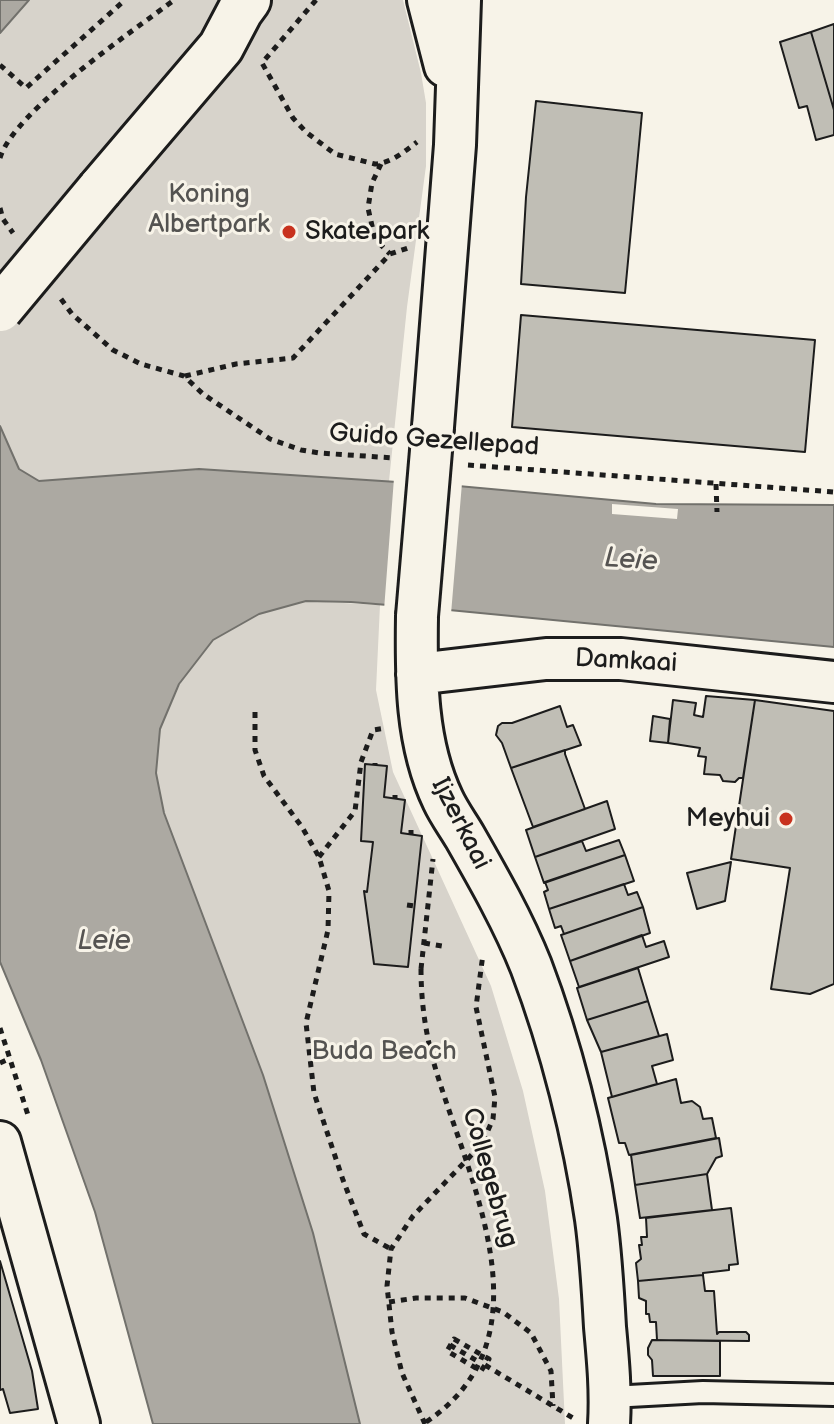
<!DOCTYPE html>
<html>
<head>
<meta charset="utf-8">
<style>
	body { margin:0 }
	canvas { display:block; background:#f7f3e8 }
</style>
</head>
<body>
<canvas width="834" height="1424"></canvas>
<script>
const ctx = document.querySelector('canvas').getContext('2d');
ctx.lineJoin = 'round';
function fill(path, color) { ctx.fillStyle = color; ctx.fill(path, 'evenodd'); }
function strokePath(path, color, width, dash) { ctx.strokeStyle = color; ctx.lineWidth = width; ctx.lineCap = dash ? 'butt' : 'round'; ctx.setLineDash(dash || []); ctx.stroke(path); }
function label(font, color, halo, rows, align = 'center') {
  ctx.font = font + ' "Balsamiq Sans",sans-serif'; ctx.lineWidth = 6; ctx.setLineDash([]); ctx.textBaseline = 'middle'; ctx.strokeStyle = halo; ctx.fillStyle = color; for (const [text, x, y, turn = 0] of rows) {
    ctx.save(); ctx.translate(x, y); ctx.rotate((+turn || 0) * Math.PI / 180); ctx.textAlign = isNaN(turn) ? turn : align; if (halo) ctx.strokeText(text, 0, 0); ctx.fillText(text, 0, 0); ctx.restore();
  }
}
const green = new Path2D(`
	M28,0H403L421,73L426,103V166L407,307L389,481L199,469L39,481L19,469L0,426V33Z
	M306,601L380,605L376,690L393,772L491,986L523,1091L545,1191L559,1299L565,1424H360L313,1233L263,1075L164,813L156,773L160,729L181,682L213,640L259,614Z`);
const water = new Path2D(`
	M0,0H29L0,33Z
	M0,426L19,469L39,481L199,469L458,486L656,504L834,505V647L449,610L351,602L306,601L259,614L213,640L179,684L160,729L156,773L164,813L263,1075L313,1233L360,1424H153L95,1212L41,1060L0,962Z`);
const pier = new Path2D(`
	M394,478L462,483L451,614L384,610Z
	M612,504L678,509L677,519L612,514Z`);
const building = new Path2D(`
	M834,24V110L811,32Z
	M811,32L834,110V135L816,140L807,106L799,108L780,42Z
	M536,101L642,113L625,293L521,284L526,197Z
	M521,315L815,340L805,452L512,427Z
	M706,696L755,700L743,778H739L735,782L723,781L720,775L704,774L706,757L698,756L700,748L668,743L673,700L696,703L694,715L703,717Z
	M755,700L834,711V984L810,994L771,989L790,868L731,859Z
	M560,706L567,727L573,725L581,745L511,768L502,743L496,735L498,726L502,723H512Z
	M653,716L670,719L668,743L650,741Z
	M565,750V754L585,809L533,827L511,768Z
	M365,764L387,766L384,797L405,800L401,833L422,836L408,967L374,964L364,891L367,892L373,842L361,841Z
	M607,801L615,829L535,857L526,830Z
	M619,840L625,855L544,883L535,857L582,841L586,851Z
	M625,855L634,881L549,909L544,892L548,890L545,882Z
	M731,862L725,901L697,909L687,873Z
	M624,884L628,895L637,892L643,907L564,934L561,926L555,928L549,909Z
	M643,907L650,933L570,961L561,935Z
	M642,935L646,947L664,941L669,957L579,987L570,961Z
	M638,968L648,1001L587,1020L577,988Z
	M648,1001L659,1036L601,1052L587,1020Z
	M667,1034L673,1060L652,1066L657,1084L612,1097L601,1052Z
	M676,1079L681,1103L692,1101L700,1107L703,1119L712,1118L716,1138L629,1155L625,1143H619L608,1098Z
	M719,1138L722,1156L716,1158L707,1174L635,1185L631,1155Z
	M707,1174L712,1210L640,1218L635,1185Z
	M731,1208L738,1264L729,1265V1270L703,1273V1275L638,1281L636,1263L641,1259L639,1245H642L641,1237H647L646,1218Z
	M0,1261L32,1371L38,1409L10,1413L3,1389L0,1390Z
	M703,1275L705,1291H714L717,1334L719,1332H746L749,1335V1341L657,1340L656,1322H650L649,1314H646V1301L639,1298L638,1281Z
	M652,1340L720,1341V1376H653L652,1360L648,1355V1348Z`);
const path = new Path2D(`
	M316,0L262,63L293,118L306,132L335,154L375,164C391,163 404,152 417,142
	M0,65L26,88L125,0
	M0,158C14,111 132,32 174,0
	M381,164L372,183L368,208L375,239L390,254
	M0,208L3,219L13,233
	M61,299L72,314L113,350L141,364L184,376L203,394L270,439L301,450L319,453L394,458
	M185,376L236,364L293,358L390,254L411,247
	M468,465L834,492
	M716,484L717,512
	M255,712V750L264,776L302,827L319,857L329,891L328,930L306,1023L314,1093L343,1180L364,1234L391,1249
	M375,765V763
	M395,795V798
	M411,834V830
	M319,857L355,811L361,762L373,730L386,728
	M407,905L414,906
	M424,943L442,946
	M421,969L433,859
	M0,1028L28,1115
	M0,1063L11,1058
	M389,1302L416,1298H465L503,1312L531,1333L551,1371L553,1406
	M454,1339L489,1359L481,1371L447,1351Z
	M450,1345L479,1362
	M485,1365L573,1418
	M425,1424L402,1373L392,1332L387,1286L391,1249L413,1216L482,1144L493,1119L495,1097L476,1007L483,954`);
const service = new Path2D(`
	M611,1397L703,1392L834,1395`);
const minor = new Path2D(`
	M428,0L445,66
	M433,427L455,145L460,0
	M417,616C416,678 416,744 443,800C449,813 458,825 465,837C489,879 513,921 531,966C561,1045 584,1136 596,1219C601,1255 603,1291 605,1327C608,1360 611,1391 609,1424
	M417,674L546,659H621L834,682
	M0,1142L79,1424`);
const primary = new Path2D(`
	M100,189L221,47L240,11L248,0`);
const pathBridge = new Path2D(`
	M421,969C421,1000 425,1030 433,1060C465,1175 557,1338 423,1424`);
const minorBridge = new Path2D(`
	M417,616L433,427`);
const primaryBridge = new Path2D(`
	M0,309L100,189`);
const markers = [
	[289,232,8,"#c8321e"],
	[786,819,8,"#c8321e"]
];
const parkNames = [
	["Koning",209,195],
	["Albertpark",209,225],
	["Buda Beach",384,1052]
];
const poiNames = [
	["Skate park",305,232],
	["Meyhui",770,819,"right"]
];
const streetNames = [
	["Guido Gezellepad",434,441,4],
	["Damkaai",626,662,3],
	["Ijzerkaai",460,824,63],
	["Collegebrug",489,1178,74]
];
const waterNames = [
	["Leie",631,561,4],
	["Leie",104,942]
];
fill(green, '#d7d3cb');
fill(water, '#aca9a2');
strokePath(water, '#72716c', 2);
fill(pier, '#f7f3e8');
fill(building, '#c0beb5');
strokePath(building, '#1c1c1c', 2);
strokePath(service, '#1c1c1c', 26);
strokePath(minor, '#1c1c1c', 46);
strokePath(primary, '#1c1c1c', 50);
strokePath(path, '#1c1c1c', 5, [6, 6]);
strokePath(service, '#f7f3e8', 20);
strokePath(minor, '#f7f3e8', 40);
strokePath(primary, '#f7f3e8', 44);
strokePath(minorBridge, '#1c1c1c', 46, []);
strokePath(primaryBridge, '#1c1c1c', 50, []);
strokePath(pathBridge, '#1c1c1c', 5, [6, 6]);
strokePath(minorBridge, '#f7f3e8', 40);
strokePath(primaryBridge, '#f7f3e8', 44);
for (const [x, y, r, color] of markers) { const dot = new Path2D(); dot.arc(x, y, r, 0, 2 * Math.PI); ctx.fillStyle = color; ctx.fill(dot); strokePath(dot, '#f7f3e8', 3); }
label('26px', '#545351', '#f7f3e8', parkNames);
label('26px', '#1c1c1c', '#f7f3e8', poiNames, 'left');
label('26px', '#1c1c1c', '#f7f3e8', streetNames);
label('italic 28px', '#565452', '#f7f3e8', waterNames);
</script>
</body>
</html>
